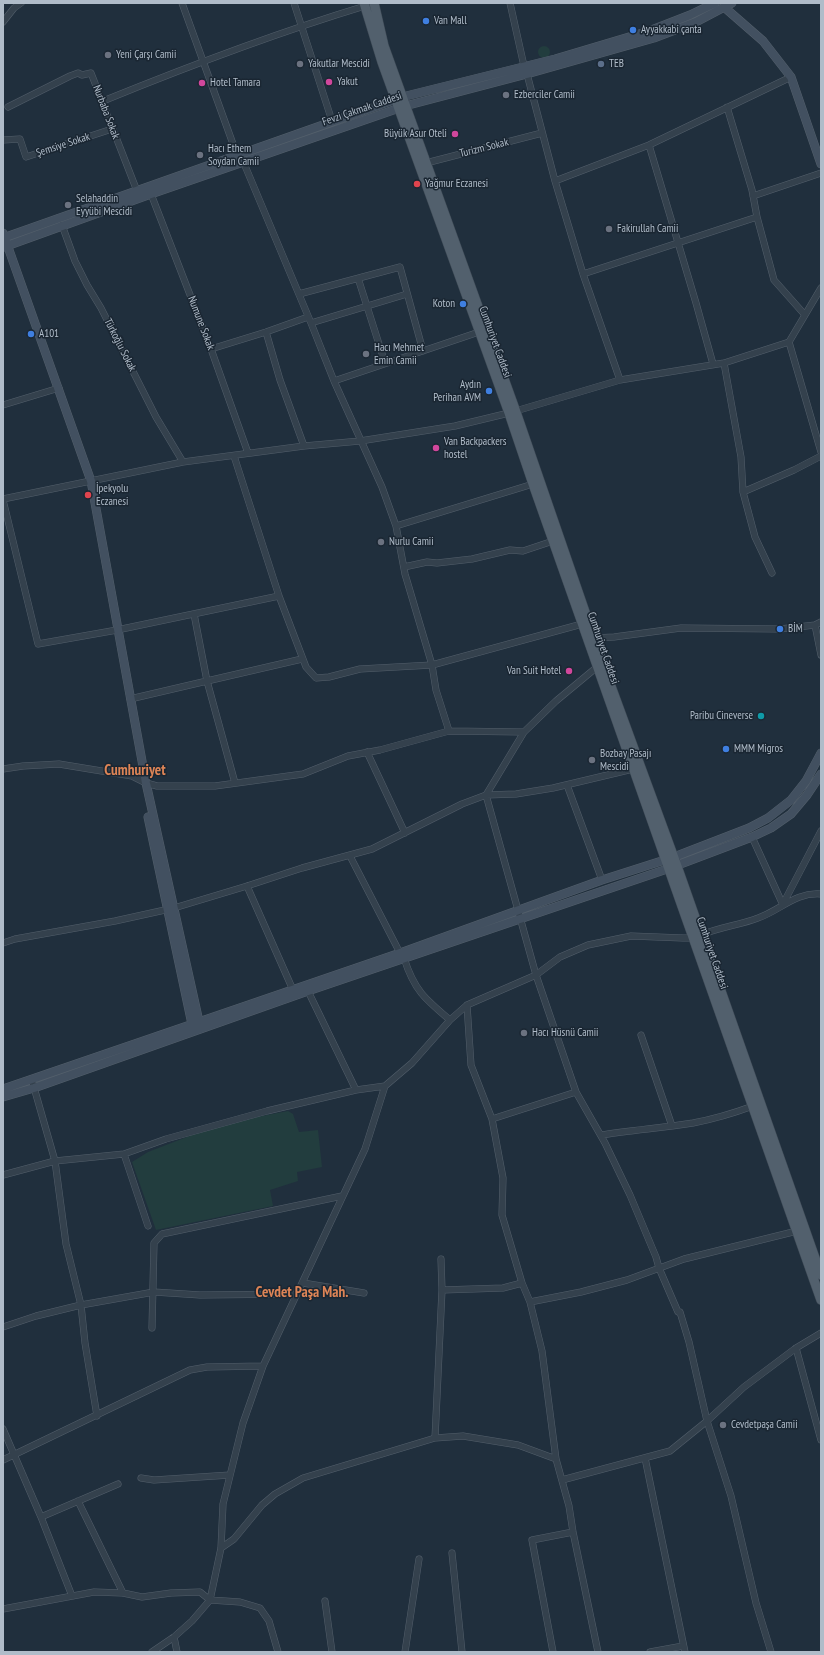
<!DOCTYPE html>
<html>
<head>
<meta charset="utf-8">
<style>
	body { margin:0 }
	#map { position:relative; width:824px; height:1655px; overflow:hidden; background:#202f3d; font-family:"PT Sans Narrow",sans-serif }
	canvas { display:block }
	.frame { position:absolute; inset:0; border:4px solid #b0bcc9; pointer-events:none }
</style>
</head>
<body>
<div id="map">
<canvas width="824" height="1655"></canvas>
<div class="frame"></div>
</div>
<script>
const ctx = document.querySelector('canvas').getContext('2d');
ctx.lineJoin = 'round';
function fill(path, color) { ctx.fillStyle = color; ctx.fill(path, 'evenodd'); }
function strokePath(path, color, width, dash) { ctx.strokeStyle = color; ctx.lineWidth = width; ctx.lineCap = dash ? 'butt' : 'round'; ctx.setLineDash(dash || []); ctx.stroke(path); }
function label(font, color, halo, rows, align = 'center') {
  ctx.font = font + ' "PT Sans Narrow",sans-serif'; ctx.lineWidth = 3; ctx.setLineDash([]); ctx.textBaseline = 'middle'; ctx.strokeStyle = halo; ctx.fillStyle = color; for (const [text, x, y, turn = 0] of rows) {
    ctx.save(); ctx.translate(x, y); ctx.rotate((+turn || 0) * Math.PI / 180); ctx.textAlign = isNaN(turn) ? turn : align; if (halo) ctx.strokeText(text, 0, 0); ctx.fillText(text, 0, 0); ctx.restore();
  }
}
const green = new Path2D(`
	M538 52a6 6 0 1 1 12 0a6 6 0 1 1-12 0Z
	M288,1111L293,1114L299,1132L318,1130L322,1167L297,1172L298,1181L270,1190L273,1206L156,1230L132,1162L148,1152L192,1135L257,1117Z`);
const street = new Path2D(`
	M182,3L237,155
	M294,3L332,121
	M510,3L524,66
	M3,22L14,8L21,3
	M527,74L555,181
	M103,101C189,66 276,33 365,6
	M8,107L70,76L78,73L82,75L91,73L137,191
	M727,107L752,190L757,217L774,280L805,315
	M3,140L20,139L26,157L112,129
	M649,145L696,303L713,364
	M243,161L311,323L334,381L382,487L396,526L405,574L432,665L582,624
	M426,163L542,133
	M151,194L211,349L248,453
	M753,196L821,173
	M62,225L75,261L87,285L101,308L156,417L183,462
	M583,274L757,217
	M358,278L385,363
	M299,294L400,267L423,351
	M311,323L407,294
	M266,332L280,380L304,446
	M789,342L821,452
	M211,349L266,332L308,317
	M724,363L741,457L743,492L755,537L772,573
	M620,380L583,274L555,181L649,145L791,77
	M334,381L479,332
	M3,405L59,388
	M743,492L794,470L821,456
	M3,499L183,462L304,446L360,441L455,426L509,413L620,380L724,363L789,342L821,288
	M3,500L38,644L117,630L279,596
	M396,526L533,484
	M404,567L427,562L437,563L472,559L510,550L523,551L553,541
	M194,614L207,681L302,659
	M815,625L821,655
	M594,638L614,637L681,628L780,629L815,625L821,622
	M597,667L556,701L524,732L486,795L536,975L576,1092L605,1143L630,1195L656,1257L659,1268L678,1312H680L689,1342L707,1421L731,1496L756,1603L771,1652
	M130,699L207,681L235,783
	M449,731L524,732
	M367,752L405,833
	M3,769L23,766L59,764L132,776L146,783L157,786H215L303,774L348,756L380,750L449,731L436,690L432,665L360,669L329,677L316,678L306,667L279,596L234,456
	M567,785L602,880
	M752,837L783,905
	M350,856L400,953
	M247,886L293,990
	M783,904L821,831
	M701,935C720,927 740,925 758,918C781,910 795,892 821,894
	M3,943L15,939L115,921L174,908L247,886L302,868L372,849L462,804L486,795L516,794L553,788L633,769
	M404,958C414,990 425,999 450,1020
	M308,991L356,1090
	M467,1005L471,1065L492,1119L503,1178L502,1215L522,1283L530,1302L542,1351L556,1459
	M641,1035L672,1126
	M33,1084L55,1161L66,1244L81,1305L85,1343L97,1416
	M492,1119L576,1092
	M601,1135C631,1130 662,1128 693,1123C714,1119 734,1113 753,1106
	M124,1154L148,1226
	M3,1175L55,1161L124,1154L166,1139L267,1111L356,1090L385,1086
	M303,1283L364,1293
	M442,1290L503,1288L522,1283
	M530,1302L581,1292L627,1280L684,1259L797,1231
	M3,1327L36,1316L81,1305L154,1292L200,1295L297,1294
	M152,1328L154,1243L162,1234L342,1196
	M796,1348L821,1440
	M3,1429L41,1517L72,1596
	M435,1438L442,1290L441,1259
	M645,1458L685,1652
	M3,1460L190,1370L207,1367L263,1366
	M141,1478L154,1480L230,1475
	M562,1480L670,1451L707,1421L744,1387L796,1348L821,1333
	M78,1501L123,1593
	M41,1517L118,1484
	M221,1548L234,1539L262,1505L275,1494L303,1478L435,1438L463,1436L518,1445L556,1459L569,1506L573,1532L598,1652
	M452,1553L462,1652
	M325,1601L332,1652
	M3,1609L94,1592L123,1593L142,1597L171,1593L200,1592L210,1600L240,1602L260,1608L269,1621L278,1652
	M174,1637L177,1652
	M152,1652L174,1637L192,1621L210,1600L221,1548L223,1504L243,1423L263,1366L365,1149L385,1086L412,1063L450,1020L467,1005L536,975L560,957L588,945L631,936L683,938H693
	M405,1652L419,1559
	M553,1652L532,1540L573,1532
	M650,1652L683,1646`);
const secondary = new Path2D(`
	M724,7L763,41L791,77L821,164
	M3,233L91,481L146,783L200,1026
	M3,238L402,97L555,59L649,31L690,15L715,3
	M4,247L151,194L405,106L527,74L654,38L696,22L732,3
	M148,817L193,1029
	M3,1089L400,953L602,880L674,857L749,828L768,818L791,800L806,781L821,753
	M3,1097L34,1088L308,991L670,868L752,837L771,828L791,814L807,795L821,774`);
const primary = new Path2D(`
	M364,3L382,62L509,413L533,484L821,1300
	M374,3L384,46L516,412L605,670L677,866L821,1275`);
const markers = [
	[426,21,4,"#3f7fe0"],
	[633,30,4,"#3f7fe0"],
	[108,55,4,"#6b7280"],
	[300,64,4,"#6b7280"],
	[601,64,4,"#5c6f8a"],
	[329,82,4,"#d1479c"],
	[202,83,4,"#d1479c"],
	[506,95,4,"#6b7280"],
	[455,134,4,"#d1479c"],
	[200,155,4,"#6b7280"],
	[417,184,4,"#e0444e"],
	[68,205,4,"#6b7280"],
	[609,229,4,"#6b7280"],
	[463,304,4,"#3f7fe0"],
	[31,334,4,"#3f7fe0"],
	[366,354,4,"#6b7280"],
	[489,391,4,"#3f7fe0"],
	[436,448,4,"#d1479c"],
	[88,495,4,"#e0444e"],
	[381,542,4,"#6b7280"],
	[780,629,4,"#3f7fe0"],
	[569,671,4,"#d1479c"],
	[761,716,4,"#0f9aa8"],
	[726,749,4,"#3f7fe0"],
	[592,760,4,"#6b7280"],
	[524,1033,4,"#6b7280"],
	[723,1425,4,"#6b7280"]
];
const poiNames = [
	["Van Mall",434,21],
	["Ayyakkabi çanta",641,30],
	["Yeni Çarşı Camii",116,55],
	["Yakutlar Mescidi",308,64],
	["TEB",609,64],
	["Yakut",337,82],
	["Hotel Tamara",210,83],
	["Ezberciler Camii",514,95],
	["Büyük Asur Oteli",447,134,"right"],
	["Hacı Ethem",208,149],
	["Soydan Camii",208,162],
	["Yağmur Eczanesi",425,184],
	["Selahaddin",76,199],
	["Eyyübi Mescidi",76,212],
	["Fakirullah Camii",617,229],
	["Koton",455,304,"right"],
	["A101",39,334],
	["Hacı Mehmet",374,348],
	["Emin Camii",374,361],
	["Aydın",481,385,"right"],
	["Perihan AVM",481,398,"right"],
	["Van Backpackers",444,442],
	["hostel",444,455],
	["İpekyolu",96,489],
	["Eczanesi",96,502],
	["Nurlu Camii",389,542],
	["BİM",788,629],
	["Van Suit Hotel",561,671,"right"],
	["Paribu Cineverse",753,716,"right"],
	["MMM Migros",734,749],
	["Bozbay Pasajı",600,754],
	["Mescidi",600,767],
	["Hacı Hüsnü Camii",532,1033],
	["Cevdetpaşa Camii",731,1425]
];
const streetNames = [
	["Fevzi Çakmak Caddesi",362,109,-19],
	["Nurbaba Sokak",106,112,69],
	["Şemsiye Sokak",63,145,-18],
	["Turizm Sokak",484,148,-14],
	["Numune Sokak",201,323,69],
	["Cumhuriyet Caddesi",495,342,70],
	["Türkoğlu Sokak",120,345,63],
	["Cumhuriyet Caddesi",603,648,71],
	["Cumhuriyet Caddesi",712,953,71]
];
const districtNames = [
	["Cumhuriyet",135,771],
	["Cevdet Paşa Mah.",302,1293]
];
fill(green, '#223d3e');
strokePath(street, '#535f6b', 7);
strokePath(secondary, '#535f6b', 9);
strokePath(primary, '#3e4a56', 10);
strokePath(street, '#34414d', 6);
strokePath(secondary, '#425060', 8);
strokePath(primary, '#52606d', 9);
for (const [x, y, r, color] of markers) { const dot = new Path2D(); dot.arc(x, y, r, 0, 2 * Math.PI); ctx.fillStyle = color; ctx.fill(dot); strokePath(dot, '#1a2632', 1.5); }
label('11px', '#b0bcc9', '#1a2632', poiNames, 'left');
label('11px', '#b0bcc9', '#1a2632', streetNames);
label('bold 15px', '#dd8456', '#1a2632', districtNames);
</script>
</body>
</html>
